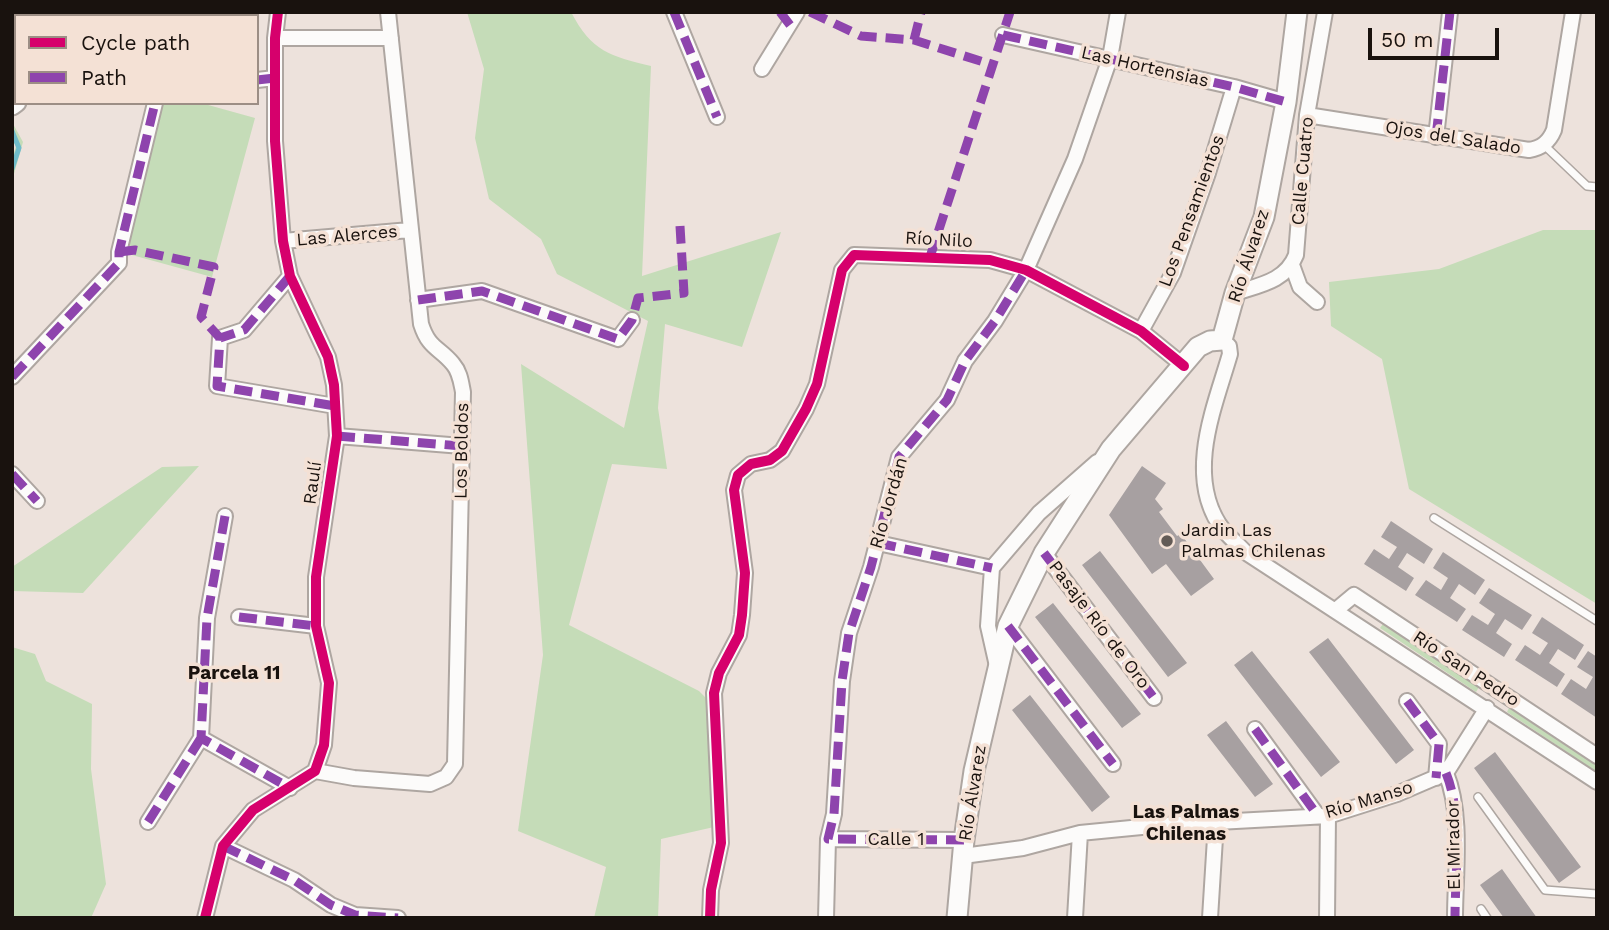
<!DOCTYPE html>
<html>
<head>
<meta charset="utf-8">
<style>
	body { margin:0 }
	#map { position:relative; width:1609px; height:930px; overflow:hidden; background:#ede2dc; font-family:"Work Sans",sans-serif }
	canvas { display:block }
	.frame { position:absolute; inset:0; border:14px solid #19120e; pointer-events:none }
	.legend { position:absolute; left:14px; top:14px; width:245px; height:91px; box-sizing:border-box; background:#f4e1d5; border:2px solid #9c8e85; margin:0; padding:9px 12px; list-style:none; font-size:21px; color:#19120e }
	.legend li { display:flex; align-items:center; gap:14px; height:35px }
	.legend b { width:35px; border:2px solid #9c8e85 }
	.scale { position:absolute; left:1368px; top:28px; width:131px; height:32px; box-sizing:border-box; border:4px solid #19120e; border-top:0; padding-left:9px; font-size:21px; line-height:24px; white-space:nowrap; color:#19120e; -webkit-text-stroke:5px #f4e1d5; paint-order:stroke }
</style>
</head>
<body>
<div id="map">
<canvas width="1609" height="930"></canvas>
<div class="frame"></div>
<ul class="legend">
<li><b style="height:9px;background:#d6006c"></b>Cycle path</li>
<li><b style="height:9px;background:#8e44ad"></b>Path</li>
</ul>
<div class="scale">50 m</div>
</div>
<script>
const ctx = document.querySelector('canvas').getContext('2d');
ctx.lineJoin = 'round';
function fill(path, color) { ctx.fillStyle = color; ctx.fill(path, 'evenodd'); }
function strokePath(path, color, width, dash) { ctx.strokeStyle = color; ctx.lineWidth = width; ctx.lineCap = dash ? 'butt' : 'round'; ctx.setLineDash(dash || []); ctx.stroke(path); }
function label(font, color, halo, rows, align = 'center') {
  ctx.font = font + ' "Work Sans",sans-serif'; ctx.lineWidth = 7; ctx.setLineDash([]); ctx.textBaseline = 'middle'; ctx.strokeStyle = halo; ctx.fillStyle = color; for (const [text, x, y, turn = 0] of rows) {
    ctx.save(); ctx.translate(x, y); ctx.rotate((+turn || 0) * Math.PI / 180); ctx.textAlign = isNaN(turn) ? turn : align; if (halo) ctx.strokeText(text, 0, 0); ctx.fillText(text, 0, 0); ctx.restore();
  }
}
const green = new Path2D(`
	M12,12H125L120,16H16V83L12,84Z
	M467,12H571C592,52 610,56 651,66L642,276L781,232L742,347L665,324L658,408L667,469L612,464L569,625L699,691L712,704L714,827L661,839L658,918H594L606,867L518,831L543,655L521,364L624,428L648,321L557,274L541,239L489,199L475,138L484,69Z
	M162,103H201L255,118L212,277L121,252Z
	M12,122L23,142L12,181V159L16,146L12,140Z
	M1543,230H1597V604L1409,489L1382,359L1331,326L1329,282L1439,269Z
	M199,466L83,593L12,591V567L162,467Z
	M1383,624L1479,687L1476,692L1380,628Z
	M12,647L35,654L46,681L92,704L91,769L106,884L91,918H12Z
	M1509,708L1597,766V772L1507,712Z`);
const stream = new Path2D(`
	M78,16L83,12
	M12,89L16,80
	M12,131L19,148L12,169`);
const building = new Path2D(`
	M1142,466L1166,483L1155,499L1163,509L1159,512L1177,536L1181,534L1214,579L1191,596L1166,564L1152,574L1109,515Z
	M1391,521L1433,549L1424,564L1407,553L1398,567L1414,578L1406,591L1364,564L1374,549L1389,559L1397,547L1381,537Z
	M1100,551L1187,663L1168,677L1082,565Z
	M1443,552L1485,580L1475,595L1459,584L1450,598L1466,609L1457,622L1415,595L1426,580L1441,590L1448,578L1433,568Z
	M1489,588L1532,615L1522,630L1505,619L1496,633L1512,644L1504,657L1462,630L1472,615L1488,625L1495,614L1479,603Z
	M1053,603L1141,714L1122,728L1035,617Z
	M1542,617L1584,645L1575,660L1558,649L1549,663L1565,674L1557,687L1515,660L1525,645L1540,655L1548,643L1532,633Z
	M1328,638L1414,750L1396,764L1309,652Z
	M1252,651L1340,762L1321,777L1234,665Z
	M1588,651L1597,657V694L1595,697L1597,698V718L1561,694L1571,679L1586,689L1593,677L1577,667Z
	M1030,695L1110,797L1092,812L1012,710Z
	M1226,721L1273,784L1255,797L1207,735Z
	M1495,752L1581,867L1559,883L1474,768Z
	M1502,869L1537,918H1504L1480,885Z`);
const lane = new Path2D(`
	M1544,145L1587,186L1597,187
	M1434,518L1597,621
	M1478,797L1545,890L1597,894
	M1481,909L1487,918`);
const street = new Path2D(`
	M674,12L717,117
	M1003,35L1234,87L1286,102
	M275,38H391
	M762,69L797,12
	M257,80L275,78
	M1307,115L1529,150C1542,148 1549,142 1554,130L1573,12
	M1436,137L1450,12
	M283,241L410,230
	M1292,265L1300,287L1317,302
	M290,276L244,330L220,338L217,386L335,406
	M1235,293C1260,285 1286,281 1296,255L1307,115L1325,12
	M418,300L482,291L618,339L632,320
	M1141,331L1173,273L1208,173L1234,87
	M1222,340L1229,346L1230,354C1215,406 1186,472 1219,524C1225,534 1237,543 1245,552L1597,782
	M12,377L119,263V252L155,103
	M337,436L462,446
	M12,474L37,501
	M225,516L207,618L201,738L290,788
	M878,543L992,568
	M1044,553L1154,698
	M1336,610L1354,595L1597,756
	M239,617L316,626
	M1008,626L1113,764
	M997,666L988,626L992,568L1039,513L1097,462
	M1407,701L1439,744L1436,778
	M1255,729L1318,816
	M315,771L354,778L430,784L446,777L455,764L463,392C461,382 460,372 453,364C439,347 429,349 421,324L388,12
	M1446,773C1463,815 1455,873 1455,918
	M148,822L201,738
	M828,839L964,840
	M223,846L294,880L331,905L355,915L398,918
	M963,856L1023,848L1080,833L1162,825L1328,816L1397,794L1446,773L1487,708
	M205,918L223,846L253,810L315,771L324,745L329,683L316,626V577L337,436L334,385L328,357L290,276L283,241L275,141V38L278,12
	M710,918L711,890L721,843L714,693L719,673L739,635L742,615L745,573L734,490L738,475L751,464L770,460L782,451L806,409L817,384L842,270L854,255L990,260L1026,270L1141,331L1184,366
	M826,918L828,839L834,814L842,681L849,633L871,567L899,457L947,400L965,361L995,321L1026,270L1075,159L1110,58L1118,12
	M1075,918L1080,833
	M1210,918L1216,822
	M1327,918L1328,816`);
const secondary = new Path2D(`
	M131,16L136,12
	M12,105L16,102
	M957,918L964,840L974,771L1008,626L1044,553L1111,449L1198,347L1210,341L1222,340L1235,293L1264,217L1286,102L1297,12`);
const quiet = new Path2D(`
	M674,12L717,117
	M780,12L790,25
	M810,12L861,36L914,40L993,65
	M1003,35L1234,87L1286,102
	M914,40L921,12
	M257,80L275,78
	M1436,137L1450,12
	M119,252L135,250L214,267L201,317L220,338
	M930,257L1010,12
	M290,276L244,330L220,338L217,386L335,406
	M418,300L482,291L618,339L632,320L638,298L684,293L680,226
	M12,377L119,263V252L155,103
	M337,436L462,446
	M12,474L37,501
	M225,516L207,618L201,738L290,788
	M878,543L992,568
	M1044,553L1154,698
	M239,617L316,626
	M1008,626L1113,764
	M1407,701L1439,744L1436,778
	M1255,729L1318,816
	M1446,773C1463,815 1455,873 1455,918
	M148,822L201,738
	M964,840L828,839L834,814L842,681L849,633L871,567L899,457L947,400L965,361L995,321L1026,270
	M223,846L294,880L331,905L355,915L398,918`);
const cycleway = new Path2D(`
	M205,918L223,846L253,810L315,771L324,745L329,683L316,626V577L337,436L334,385L328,357L290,276L283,241L275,141V38L278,12
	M710,918L711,890L721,843L714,693L719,673L739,635L742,615L745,573L734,490L738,475L751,464L770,460L782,451L806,409L817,384L842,270L854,255L990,260L1026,270L1141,331L1184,366`);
const markers = [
	[1167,541,7,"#635b56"]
];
const streetNames = [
	["Las Hortensias",1145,67,13],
	["Ojos del Salado",1453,138,9],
	["Calle Cuatro",1303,171,-85],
	["Los Pensamientos",1192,211,-70],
	["Las Alerces",347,236,-5],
	["Río Nilo",939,240,3],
	["Río Álvarez",1249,256,-72],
	["Los Boldos",462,451,-89],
	["Raulí",313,483,-82],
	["Río Jordán",889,503,-74],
	["Pasaje Río de Oro",1099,625,53],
	["Río San Pedro",1466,669,33],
	["Río Álvarez",973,793,-81],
	["Río Manso",1369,800,-17],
	["Calle 1",896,840],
	["El Mirador",1454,845,-91]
];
const poiNames = [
	["Jardin Las",1181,531],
	["Palmas Chilenas",1181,552]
];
const neighbourhoodNames = [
	["Parcela 11",234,673],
	["Las Palmas",1186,812],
	["Chilenas",1186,834]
];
fill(green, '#c5dcb8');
strokePath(stream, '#70bcca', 5);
fill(building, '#a7a0a1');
strokePath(lane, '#aea6a1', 10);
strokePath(street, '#aea6a1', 18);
strokePath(secondary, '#aea6a1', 23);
strokePath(lane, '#fcfbfa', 7);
strokePath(street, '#fcfbfa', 14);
strokePath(secondary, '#fcfbfa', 19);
strokePath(quiet, '#8e44ad', 9, [18, 9]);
strokePath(cycleway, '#d6006c', 10);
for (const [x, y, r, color] of markers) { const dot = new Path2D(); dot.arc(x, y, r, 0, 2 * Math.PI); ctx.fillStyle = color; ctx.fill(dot); strokePath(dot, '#f4e1d5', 2.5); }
label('18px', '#19120e', '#f4e1d5', streetNames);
label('18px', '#19120e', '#f4e1d5', poiNames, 'left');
label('bold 19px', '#19120e', '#f4e1d5', neighbourhoodNames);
</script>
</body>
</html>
